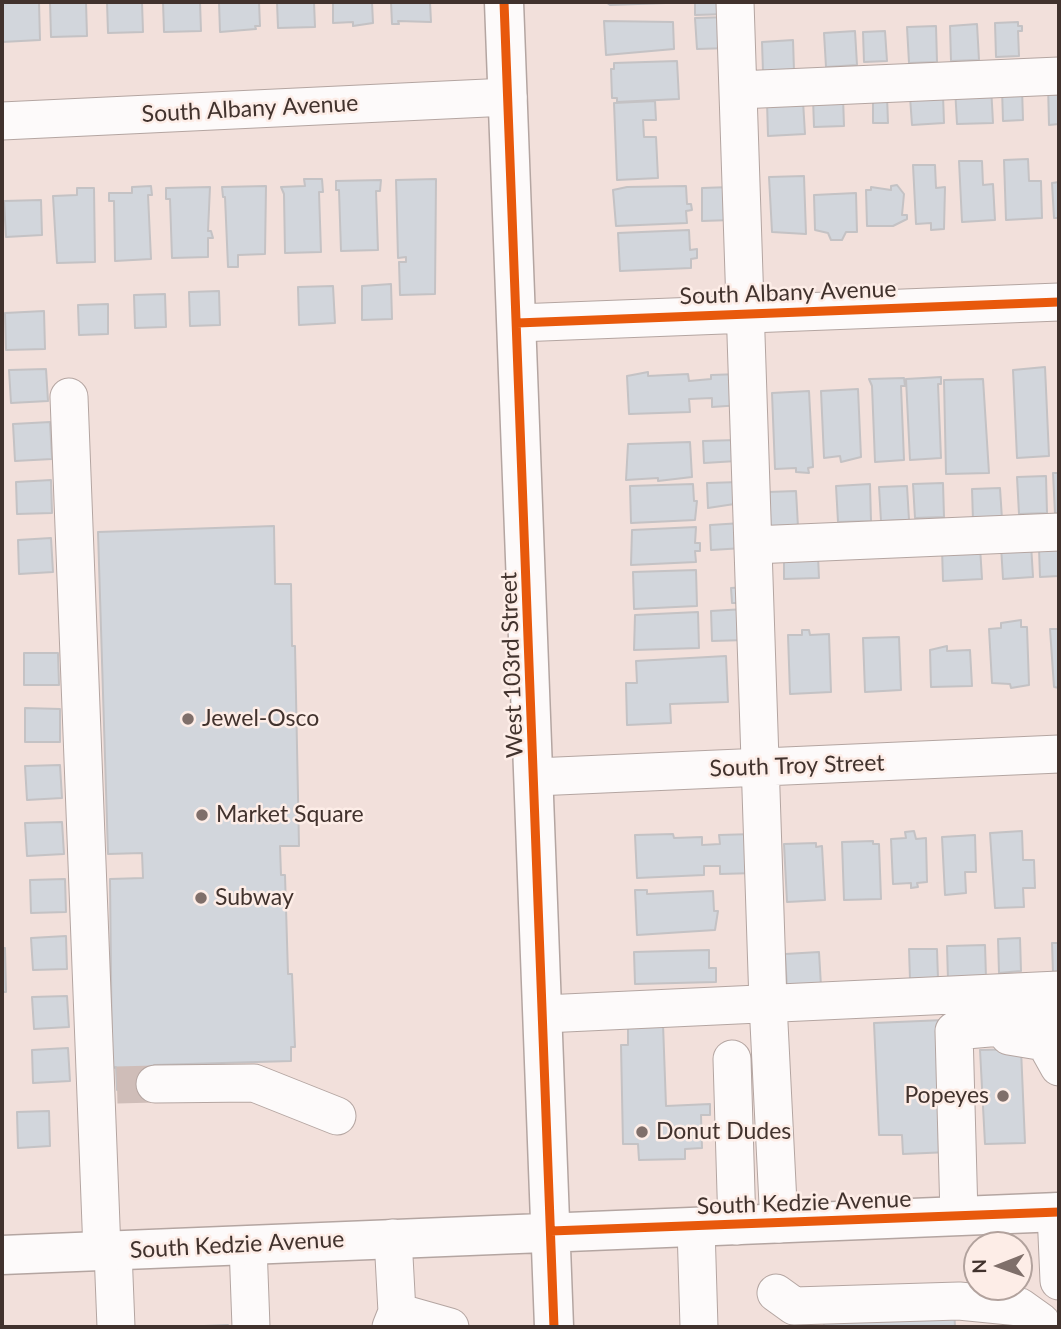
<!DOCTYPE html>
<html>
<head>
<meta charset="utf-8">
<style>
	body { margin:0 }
	#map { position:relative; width:1061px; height:1329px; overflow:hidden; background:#f2e0db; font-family:Lato,sans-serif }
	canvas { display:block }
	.frame { position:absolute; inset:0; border:4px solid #41322d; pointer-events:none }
	.north { position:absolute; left:963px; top:1231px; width:70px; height:70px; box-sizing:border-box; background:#fdede7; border:2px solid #b2a29d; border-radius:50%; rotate:269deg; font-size:19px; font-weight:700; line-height:28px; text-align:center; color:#41322d }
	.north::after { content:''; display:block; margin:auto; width:24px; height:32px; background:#7f6f6a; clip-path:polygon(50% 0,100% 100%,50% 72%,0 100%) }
</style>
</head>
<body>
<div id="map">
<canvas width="1061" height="1329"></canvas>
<div class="frame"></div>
<div class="north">N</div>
</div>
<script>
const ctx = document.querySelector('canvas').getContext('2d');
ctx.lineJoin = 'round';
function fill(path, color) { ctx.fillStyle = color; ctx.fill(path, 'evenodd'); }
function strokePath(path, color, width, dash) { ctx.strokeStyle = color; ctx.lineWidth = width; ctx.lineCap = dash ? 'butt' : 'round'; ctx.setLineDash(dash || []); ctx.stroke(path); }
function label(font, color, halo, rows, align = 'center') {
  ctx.font = font + ' Lato,sans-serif'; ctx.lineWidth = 5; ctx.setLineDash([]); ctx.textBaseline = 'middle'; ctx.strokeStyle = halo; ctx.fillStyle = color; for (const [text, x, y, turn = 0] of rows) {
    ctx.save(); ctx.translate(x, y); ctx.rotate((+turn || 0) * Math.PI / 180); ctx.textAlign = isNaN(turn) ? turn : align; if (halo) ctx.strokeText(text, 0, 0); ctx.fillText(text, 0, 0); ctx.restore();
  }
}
const building = new Path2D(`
	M2,2H39L40,40L2,42Z
	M50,2H86L87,36L51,37Z
	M107,2H142L143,32L108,33Z
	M163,2H200L201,31L164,32Z
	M219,2H259L260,26H255L256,29L220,32Z
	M277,2H314L315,27L278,28Z
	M333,2H372L373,23L353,26V22L333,23Z
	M391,2H430L431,22L398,21L399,24H392Z
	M606,2H666V3L610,5Z
	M695,2H726L727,14L695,15Z
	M729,17L730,48L697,49L695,18Z
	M604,21L673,22L674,49L606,55Z
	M1018,22V26H1022V31H1018L1019,56L996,57L995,23Z
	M977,24L979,60L951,61L950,26Z
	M936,26L937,62L909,63L907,27Z
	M855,31L857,65L826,67L824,33Z
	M885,31L887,61L864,62L863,32Z
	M793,40L794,71L763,72L762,42Z
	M677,61L679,99L617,102V98H612L611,69H614V63Z
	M1048,85H1059V124L1049,125Z
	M991,86L993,123L957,124L955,88Z
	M1022,88L1023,120L1003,121L1002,89Z
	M873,96H887L888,123H873Z
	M943,96L944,123L912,125L910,97Z
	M843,97L844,126L814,127L813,98Z
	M655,101L656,120H643L644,137H656L658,178L617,180L614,103Z
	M803,101L805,134L768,136L767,102Z
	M1028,159L1029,181H1041L1042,218L1006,220L1004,160Z
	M959,161H982L983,185L993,184L995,220L962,222Z
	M913,165H935L936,188L945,187L944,229L931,230V223L916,224Z
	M804,176L806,234L772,232L769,177Z
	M304,179H322L323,192H319L321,252L285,253L284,194L281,187L305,186Z
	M436,179L435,294L400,295L399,262H406V257L398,258L396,180Z
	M381,180L380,191H376L378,250L341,251L339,190H336V181Z
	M1059,182V218H1054L1052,183Z
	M897,185L904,194L902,215H907V219L893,226H867L866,190H871V187L891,190V186Z
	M151,186L152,195H148L151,259L115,261L114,201H109V193H132V187Z
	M266,186L265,254L238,255V267H228L225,197H223L222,187Z
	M686,186L687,204H691L692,210L686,211L687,223L616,226L613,190L627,187Z
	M210,187L208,231H211L213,238H208V257L172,258L170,199H166V188Z
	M731,187L732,220L702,221V188Z
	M77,188H94L95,262L57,263L53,196L77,195Z
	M856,193L857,232H846L842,240H831L828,233L815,230L814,195Z
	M41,200L42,235L6,237L4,201Z
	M689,230L690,250L697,249V258L691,259V268L620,271L618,233Z
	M391,284L392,319L362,320V286Z
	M333,286L335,323L299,325L298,287Z
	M219,291L220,325L190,326L189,292Z
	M165,294L166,327L135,328L134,295Z
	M108,304V334L79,335L78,305Z
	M44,311L45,349L6,350L5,313Z
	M1045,367L1049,456L1017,458L1013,370Z
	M46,369L48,401L11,403L9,370Z
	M648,372V376L688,374L689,381L711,379V375L740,374L741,405L712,407V398L689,399L690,412L629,414L627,376Z
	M941,377V384H938L941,458L910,460L906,379Z
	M904,378L905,386H901L904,460L875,462L872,386L869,379Z
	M983,379L989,473L946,474L944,380Z
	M858,389L861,457L841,462L840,456L824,458L821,391Z
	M809,391L813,467L808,468L809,473L796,472V468L775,469L772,393Z
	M50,422L52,459L15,461L13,424Z
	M737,440V461L704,463L703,441Z
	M690,442L692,477L658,481V478L626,480L628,444Z
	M1053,473H1059V514H1055Z
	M1046,476L1047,513L1019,514L1017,477Z
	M51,480L52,513L17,514L16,482Z
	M740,482L741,503L708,508L707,483Z
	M943,483L944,517L915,518L913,484Z
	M693,484L694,501H697L695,520L631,523L630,486Z
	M870,484L871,521L838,522L836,486Z
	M907,486L909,520L881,521L879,487Z
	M1000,488L1002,519L973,521L972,489Z
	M796,491L798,527L770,528L768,492Z
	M742,523L744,548L711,550L710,525Z
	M274,526L275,584H291L292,646H295L299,846H280L281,875H285L288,974H292L295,1047H291V1061L154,1065L155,1089L117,1090L116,1067L112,1068L110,879L143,878L142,853L108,854L98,532Z
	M696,527L695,543H700V551H695L696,562L631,565L632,530Z
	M51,538L53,572L19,574L18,540Z
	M1031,544L1033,577L1003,579L1001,546Z
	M980,547L982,579L943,581L942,549Z
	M1059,547V576L1040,577L1039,548Z
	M818,556L819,578L784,579V558Z
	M696,570L697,606L634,609L633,572Z
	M746,587L747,603H732L731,588Z
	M745,609L746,640L712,641L711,611Z
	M698,612L699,648L634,650L635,615Z
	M1021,620V627H1027L1029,685L1011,688L1010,684L992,683L989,629L1001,628V623Z
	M1050,629H1059V688L1054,687Z
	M802,630H809L810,635L829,634L831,692L790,694L788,635H802Z
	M899,637L901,690L865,692L863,638Z
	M947,646V651L970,650L972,686L931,687L930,650Z
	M24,653H58L59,685H24Z
	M726,656L728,702L670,704L671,723L627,725L626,683H637L636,661Z
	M25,708L60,709V742H25Z
	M60,765L62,798L27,800L25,766Z
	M62,822L64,854L27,856L25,823Z
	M914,831L916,839L926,838L927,882L917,883L918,887L911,888V883L893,884L891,839L906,838L905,832Z
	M1022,831L1023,860H1034L1035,888H1023L1024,907L995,908L990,833Z
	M673,834L674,838L702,837V845L720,844L719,835L754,834L756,873L720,874V866H704V875L637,878L635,835Z
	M975,835L976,872H965L966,893L945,895L942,837Z
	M873,841V844H879L881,899L844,900L842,842Z
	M816,843V847L822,846L825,900L787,902L784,844Z
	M65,879L66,912L31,913L30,880Z
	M635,890H647V894L713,891L714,911H718L715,930L637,935Z
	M66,936L67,969L33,970L31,938Z
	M1020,938L1021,971L999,973L998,939Z
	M1052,943H1059V973H1053Z
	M985,945L986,978L948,980L947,946Z
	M2,948H5L6,992H2Z
	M909,949H937L938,979H910Z
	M709,950V968H716V982L635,984L634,952Z
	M819,952L821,986L787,988L785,954Z
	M67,996L69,1027L34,1029L32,997Z
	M944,1020L950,1152L903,1154L902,1135H879L874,1023Z
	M663,1024L666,1106L710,1104V1115H701L702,1148L685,1149V1159L639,1160L638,1144H623L621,1045H628V1025Z
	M68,1048L70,1081L33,1083L32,1050Z
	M1021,1049L1025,1143L985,1144L980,1050Z
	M49,1111L50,1146L18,1148L17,1112Z
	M954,1307L955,1327H793L824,1326L823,1312Z
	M228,1325V1327H180Z`);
const minorTunnel = new Path2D(`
	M117,1085L155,1084`);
const minor = new Path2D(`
	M735,2L768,1003L779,1224
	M738,90L1059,76
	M2,121L508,97
	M517,323L1059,302
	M69,397L102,1251
	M753,545L1059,532
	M535,777L1059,754
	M544,1014L1059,990
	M1009,1036L1045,1042L1059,1067
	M732,1059L737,1226
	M155,1084L254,1083L337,1116
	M1056,1212L1059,1281
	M959,1216L954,1031L1048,1023L1059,1029
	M696,1227L699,1327
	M248,1245L251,1327
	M113,1251L116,1327
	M776,1293L794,1306L959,1301L1020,1307L1041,1322L1043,1327
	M397,1312L450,1327
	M391,1327L397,1312L393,1238`);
const major = new Path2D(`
	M504,2L554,1327
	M2,1255L1059,1212`);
const cycleway = new Path2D(`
	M504,2L554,1327
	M517,323L1059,302
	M551,1231L1059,1212`);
const markers = [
	[188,719,7,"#7f6f6a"],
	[202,815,7,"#7f6f6a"],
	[201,898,7,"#7f6f6a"],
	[1003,1096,7,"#7f6f6a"],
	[642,1132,7,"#7f6f6a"]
];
const streetNames = [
	["South Albany Avenue",250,109,-3],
	["South Albany Avenue",788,293,-2],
	["West 103rd Street",512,665,-92],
	["South Troy Street",797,766,-2],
	["South Kedzie Avenue",804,1203,-2],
	["South Kedzie Avenue",237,1245,-3]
];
const poiNames = [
	["Jewel-Osco",202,719],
	["Market Square",216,815],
	["Subway",215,898],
	["Popeyes",989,1096,"right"],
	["Donut Dudes",656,1132]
];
fill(building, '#d2d6dc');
strokePath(building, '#c4c2c4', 2);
strokePath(minorTunnel, '#cfbdb8', 37, [37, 18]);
strokePath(minor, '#b4a5a1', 39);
strokePath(major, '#b4a5a1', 41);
strokePath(minor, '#fdfafa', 37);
strokePath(major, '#fdfafa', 38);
strokePath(cycleway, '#e8590c', 9);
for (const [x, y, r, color] of markers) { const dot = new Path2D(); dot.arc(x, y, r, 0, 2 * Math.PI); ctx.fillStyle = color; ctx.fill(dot); strokePath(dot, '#fdede7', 2.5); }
label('23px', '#41322d', '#fdede7', streetNames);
label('23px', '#41322d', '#fdede7', poiNames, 'left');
</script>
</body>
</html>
